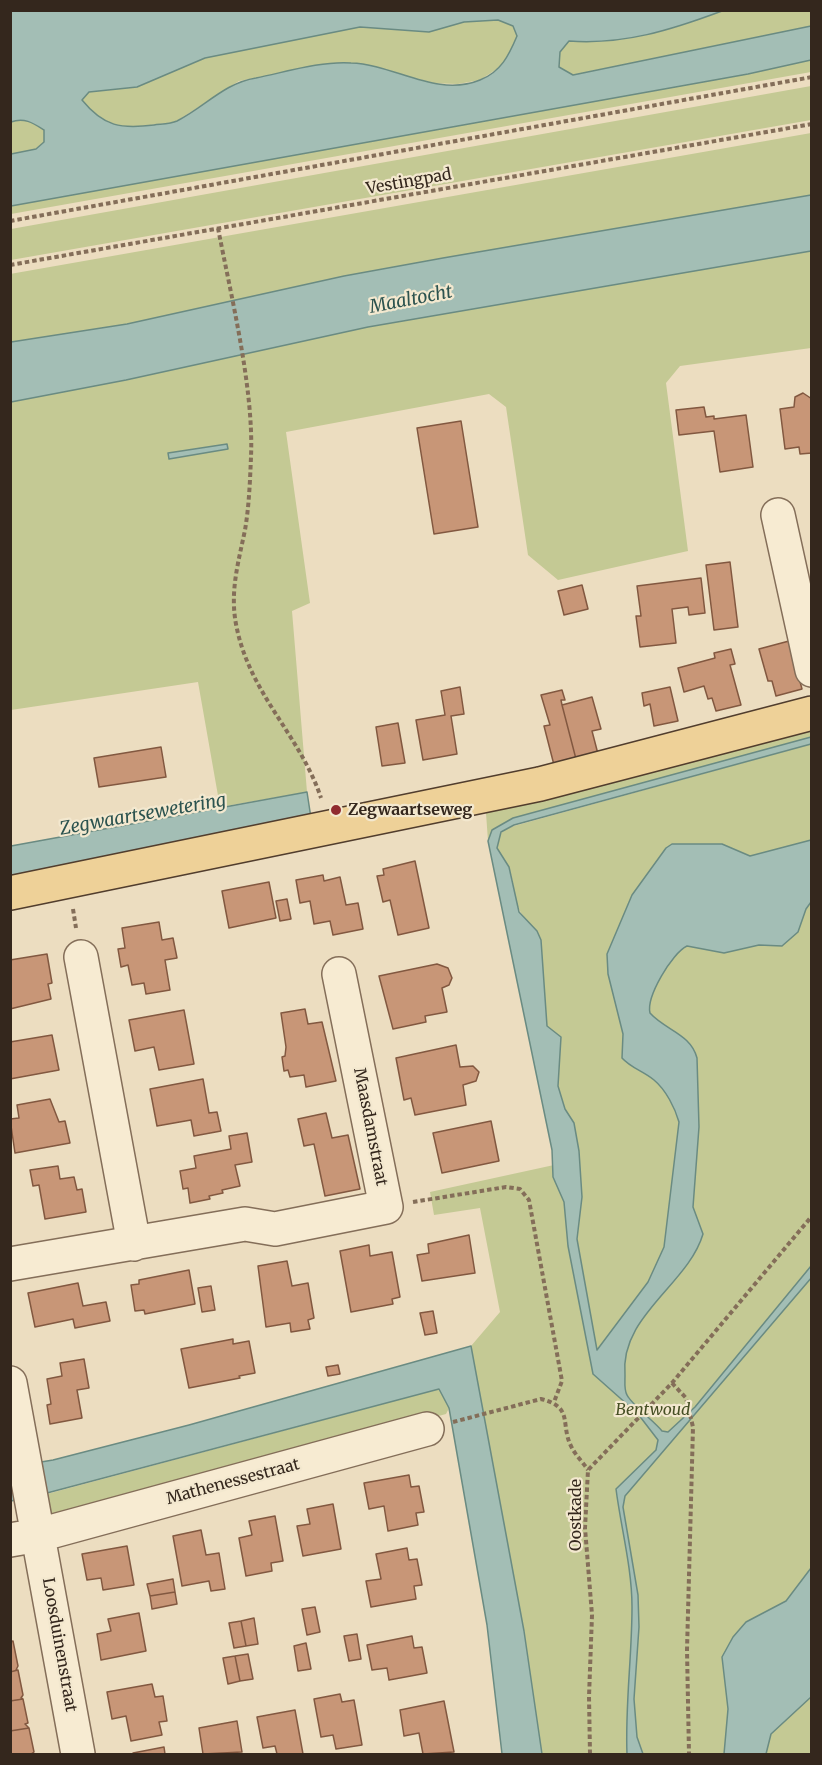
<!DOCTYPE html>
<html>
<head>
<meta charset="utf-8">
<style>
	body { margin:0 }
	#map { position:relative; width:822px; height:1765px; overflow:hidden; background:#ecddc0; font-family:Merriweather,serif }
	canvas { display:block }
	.frame { position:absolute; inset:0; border:12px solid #34271d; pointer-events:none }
</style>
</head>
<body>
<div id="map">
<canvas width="822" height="1765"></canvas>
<div class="frame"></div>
</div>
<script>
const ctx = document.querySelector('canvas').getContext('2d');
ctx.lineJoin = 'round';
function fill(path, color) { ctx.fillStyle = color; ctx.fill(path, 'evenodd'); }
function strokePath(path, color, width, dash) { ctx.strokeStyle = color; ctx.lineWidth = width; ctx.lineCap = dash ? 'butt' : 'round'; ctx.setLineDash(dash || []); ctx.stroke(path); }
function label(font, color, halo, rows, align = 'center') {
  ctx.font = font + ' Merriweather,serif'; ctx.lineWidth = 4.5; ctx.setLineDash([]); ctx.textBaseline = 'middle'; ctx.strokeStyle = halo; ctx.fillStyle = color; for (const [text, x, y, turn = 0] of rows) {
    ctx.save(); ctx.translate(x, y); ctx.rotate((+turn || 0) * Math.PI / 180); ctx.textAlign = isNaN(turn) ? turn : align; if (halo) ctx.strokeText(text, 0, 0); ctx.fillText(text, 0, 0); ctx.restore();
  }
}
const green = new Path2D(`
	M722,11H811V26L572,75L559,67L560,52L569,41C623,45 672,30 722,11Z
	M498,20L513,26L517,36L506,63L480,80L458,84L426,83L338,63L239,81L175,122L142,126H116L95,116L81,100L89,92L137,87L205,58L360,27L429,32L464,22Z
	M811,60V72L11,214V205L748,74Z
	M811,86V120L11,260V229Z
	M17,120L29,121L44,130V142L36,149L11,154V122Z
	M811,133V195L443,258L344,276L127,324L11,342L10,274Z
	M811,251V348L680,366L666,383L688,551L558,580L528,555L506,407L489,394L286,432L310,603L292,611L307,792L220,807L198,682L11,710L10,402L126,380L368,327Z
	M811,725V737L618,790L492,830L488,841L486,813Z
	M811,744V1754H542L524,1631L471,1346L500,1312L480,1208L434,1215L430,1192L554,1165V1174L572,1170L525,918C512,904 516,883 508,866C504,859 497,853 497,845C497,833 504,830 514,826Z
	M439,1389L449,1408L446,1414L52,1518L47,1494Z`);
const water = new Path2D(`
	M11,10L722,11C671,30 624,45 569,41L560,52L559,67L573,75L811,26V60L748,74L11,206V154L36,149L44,142V130C33,123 24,117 11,122ZM498,20L513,26L517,36C509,55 501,72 480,80C436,98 394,64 351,63C320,61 286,72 256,78C224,83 205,107 177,121C170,124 161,124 154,125C121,129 104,127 82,100L89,92L137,87L205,58L360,27L429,32L464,22Z
	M811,195V251L368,327L126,380L11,402V342L127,324L344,276L443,258Z
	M227,444L228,449L169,459L168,453Z
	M811,737V744L514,825L501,832L497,848L509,867L519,912L537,931L541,940L547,1026L561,1037L558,1086L565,1109L574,1123L579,1151L582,1197L577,1239L597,1350L648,1282L664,1247L679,1122C675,1108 666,1090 654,1080C643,1071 631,1068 622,1058L623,1034L608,974L607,954L632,895L666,848L672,844H722L750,856L811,840V902L806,909L798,932L782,946L759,945L724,953L687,946C672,953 646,997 650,1013C665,1030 691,1034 697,1058L699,1127L693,1207L703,1234C688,1285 619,1316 625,1376C625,1381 624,1390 627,1395C632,1405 654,1421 662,1431L668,1432L695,1407L811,1266L812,1277L625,1496L623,1507L638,1595L639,1627L634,1699L637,1737L643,1754H627C625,1705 632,1657 632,1607C632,1568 621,1528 616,1489L656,1450L658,1440L638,1414L593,1374L568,1246L564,1202L553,1177L552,1150L488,841L492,830L513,818Z
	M307,792L311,818L11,882V846Z
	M471,1346L524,1631L542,1754H502L487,1625L449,1408L439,1389L47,1493L11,1501V1467L53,1460L189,1425Z
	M811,1568V1697L771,1734L766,1754H724L728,1709L722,1657L733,1637L746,1622L786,1601Z`);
const building = new Path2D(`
	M803,393L812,399V453L800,454L799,447L785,449L780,409L794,407L795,397Z
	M704,407L706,417L714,416V419L746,415L753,467L720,472L714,431L679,435L676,410Z
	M461,421L478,527L434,534L417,428Z
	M730,562L738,627L714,630L706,565Z
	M701,578L705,613L689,615L688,607L672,609L676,643L640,647L636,616H641L637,586Z
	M582,585L588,609L564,615L558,591Z
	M789,641L802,689L776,696L772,681H768L759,649Z
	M731,649L735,664L730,665L741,705L716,711L712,698L708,699L704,686L684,692L678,668L715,658L714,653Z
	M460,687L464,714L451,716L457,754L423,760L416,720L445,715L441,691Z
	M670,687L678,721L654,726L650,704L644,706L642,693Z
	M562,690L565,700H561L562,705L576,759L554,765L544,726L550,725L541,695Z
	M592,697L601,729L592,731L598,754L576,759L562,705Z
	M398,723L405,763L382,766L376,727Z
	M161,747L166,777L99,787L94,758Z
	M415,861L429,928L398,935L390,900L383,902L377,876L384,875L383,869Z
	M323,875L324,881L340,877L346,905L358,903L363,929L333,935L330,921L314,924L310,901L300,903L296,880Z
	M269,882L276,918L229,928L222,891Z
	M287,899L291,919L280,921L276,901Z
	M159,922L162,940L173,938L177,958L165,960L170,990L146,994L144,983L132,985L128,965L121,967L118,949L125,948L122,928Z
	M47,954L52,983L48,984L51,999L10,1009V960Z
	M437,964L448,968L452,978L449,985L442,988L447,1012L425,1016L426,1022L393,1029L379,976Z
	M305,1009L308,1024L322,1022L336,1081L306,1087L304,1075L290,1077L288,1070L284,1071L282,1057L285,1056L286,1047L281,1013Z
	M184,1010L194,1064L159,1070L154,1047L135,1051L129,1020Z
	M52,1035L59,1070L10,1079V1042Z
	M456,1045L460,1067L473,1066L479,1072L476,1081L463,1085L466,1105L415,1115L411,1098L404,1100L396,1058Z
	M203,1079L209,1113L217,1112L221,1131L194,1136L191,1120L157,1126L150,1089Z
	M50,1099L59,1122L65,1121L70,1143L15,1153L10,1119L19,1118L17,1105Z
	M326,1113L332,1138L348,1135L360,1189L325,1196L314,1144L304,1146L298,1119Z
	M491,1121L499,1161L442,1173L433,1133Z
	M247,1133L252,1162L235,1165L240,1186L222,1190L223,1193L209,1196L210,1199L190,1203L188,1188L183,1189L180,1171L196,1168L194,1156L231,1149L229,1136Z
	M58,1166L60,1179L74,1177L77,1190L82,1189L86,1212L45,1219L39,1185L33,1186L30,1170Z
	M469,1235L475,1273L422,1281L417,1255L429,1253L428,1244Z
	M369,1245L370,1256L392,1252L400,1297L392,1299L393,1304L351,1312L340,1251Z
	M287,1261L292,1286L308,1283L314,1318L308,1320L310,1329L291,1332L290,1323L266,1327L258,1266Z
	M189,1270L195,1304L145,1314L144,1310L135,1311L131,1285L139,1284V1280Z
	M78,1283L83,1306L106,1302L110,1321L75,1328L73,1319L35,1327L28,1293Z
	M211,1286L215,1310L202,1312L198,1288Z
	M433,1311L437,1333L425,1335L420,1313Z
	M233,1339V1344L249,1341L255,1373L239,1376L240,1378L189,1388L181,1349Z
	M84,1359L89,1388L77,1390L82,1418L50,1424L47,1405L51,1404L47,1379L62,1376L60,1363Z
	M338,1365L340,1374L328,1376L326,1367Z
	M409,1475L411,1487L419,1486L424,1512L416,1513L418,1525L388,1531L384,1506L369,1509L364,1483Z
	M333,1504L341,1549L303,1556L297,1526L310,1524L307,1509Z
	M275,1516L283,1561L271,1563L272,1571L246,1576L239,1538L252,1535L249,1521Z
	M201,1530L206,1555L219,1553L225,1589L211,1591L209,1581L182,1586L173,1536Z
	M127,1546L134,1585L103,1590L101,1578L87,1580L82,1554Z
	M407,1548L409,1560L417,1559L422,1585L414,1586L416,1599L371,1607L366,1581L381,1579L376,1554Z
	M173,1579L175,1592L150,1596L147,1584Z
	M175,1592L177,1604L152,1609L150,1596Z
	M315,1607L320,1632L307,1635L302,1609Z
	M139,1613L146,1651L101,1660L97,1634L111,1631L108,1619Z
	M254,1618L258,1644L246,1646L241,1621Z
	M241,1621L246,1646L234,1648L229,1623Z
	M357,1634L361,1659L349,1661L344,1636Z
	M412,1636L414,1648L422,1647L427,1673L389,1680L387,1668L372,1670L367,1645Z
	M13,1641L18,1666L16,1670H18L10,1672V1642Z
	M306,1643L311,1669L298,1671L294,1646Z
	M248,1654L253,1679L240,1681L235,1656Z
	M235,1656L240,1681L228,1684L223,1658Z
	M18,1670L23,1695L21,1698L23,1699L10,1701V1672Z
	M152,1684L155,1697L163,1696L167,1721L159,1722L162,1735L131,1741L126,1716L112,1719L107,1692Z
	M340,1694L342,1702L354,1700L362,1745L336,1749L333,1735L321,1737L314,1699Z
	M23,1699L28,1723L25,1724L29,1728L10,1731V1701Z
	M444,1701L454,1752L423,1754L419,1733L404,1736L400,1710Z
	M295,1710L303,1754H277L275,1746L263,1748L257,1717Z
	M237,1721L242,1752L203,1754L199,1728Z
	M29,1728L34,1752L31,1754H10V1731Z
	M164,1747L165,1754H134L133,1753Z`);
const path = new Path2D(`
	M10,221L812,77
	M218,228C231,296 254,389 251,457C250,481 249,507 245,530C238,564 229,594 237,629C251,695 301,737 321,798
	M10,265L812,124
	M73,909L76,928
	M413,1202L506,1187L520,1189L529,1200L562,1381L554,1402
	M672,1383L686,1398L693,1427L687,1650L689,1754
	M453,1422L541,1399C574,1407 560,1424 571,1446C575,1455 583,1462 588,1470
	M590,1754L589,1697L592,1615L585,1528L588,1470L672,1383L812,1216`);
const minor = new Path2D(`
	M778,515L812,670
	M81,957L134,1244
	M10,1264L245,1224L275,1229L386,1207L339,974
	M10,1383L78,1754
	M10,1540L39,1535L427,1429`);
const major = new Path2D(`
	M10,893L540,784L812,713`);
const markers = [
	[336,810,6,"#902b2f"]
];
const streetNames = [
	["Vestingpad",409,182,-10],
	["Maasdamstraat",370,1127,79],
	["Mathenessestraat",233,1482,-15],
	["Oostkade",576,1515,-90],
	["Loosduinenstraat",59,1645,80]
];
const poiNames = [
	["Zegwaartseweg",348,810]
];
const parkNames = [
	["Bentwoud",653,1410]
];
const waterNames = [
	["Maaltocht",411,300,-11],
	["Zegwaartsewetering",143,815,-10]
];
fill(green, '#c4c994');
fill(water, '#a3beb5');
strokePath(water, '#6a8b82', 1.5);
fill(building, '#c89677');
strokePath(building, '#825840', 1.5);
strokePath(minor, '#846e59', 36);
strokePath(major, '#513d2d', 36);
strokePath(path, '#846e59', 4, [4.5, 3]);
strokePath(minor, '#f7ebd2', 33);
strokePath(major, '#eed198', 33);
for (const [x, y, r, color] of markers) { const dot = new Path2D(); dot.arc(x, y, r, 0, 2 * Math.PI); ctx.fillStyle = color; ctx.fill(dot); strokePath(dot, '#f3e8cf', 2); }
label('16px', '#34271d', '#f3e8cf', streetNames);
label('bold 16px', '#34271d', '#f3e8cf', poiNames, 'left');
label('italic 16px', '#464f24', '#f3e8cf', parkNames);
label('italic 18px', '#2c534f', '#f3e8cf', waterNames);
</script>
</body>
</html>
